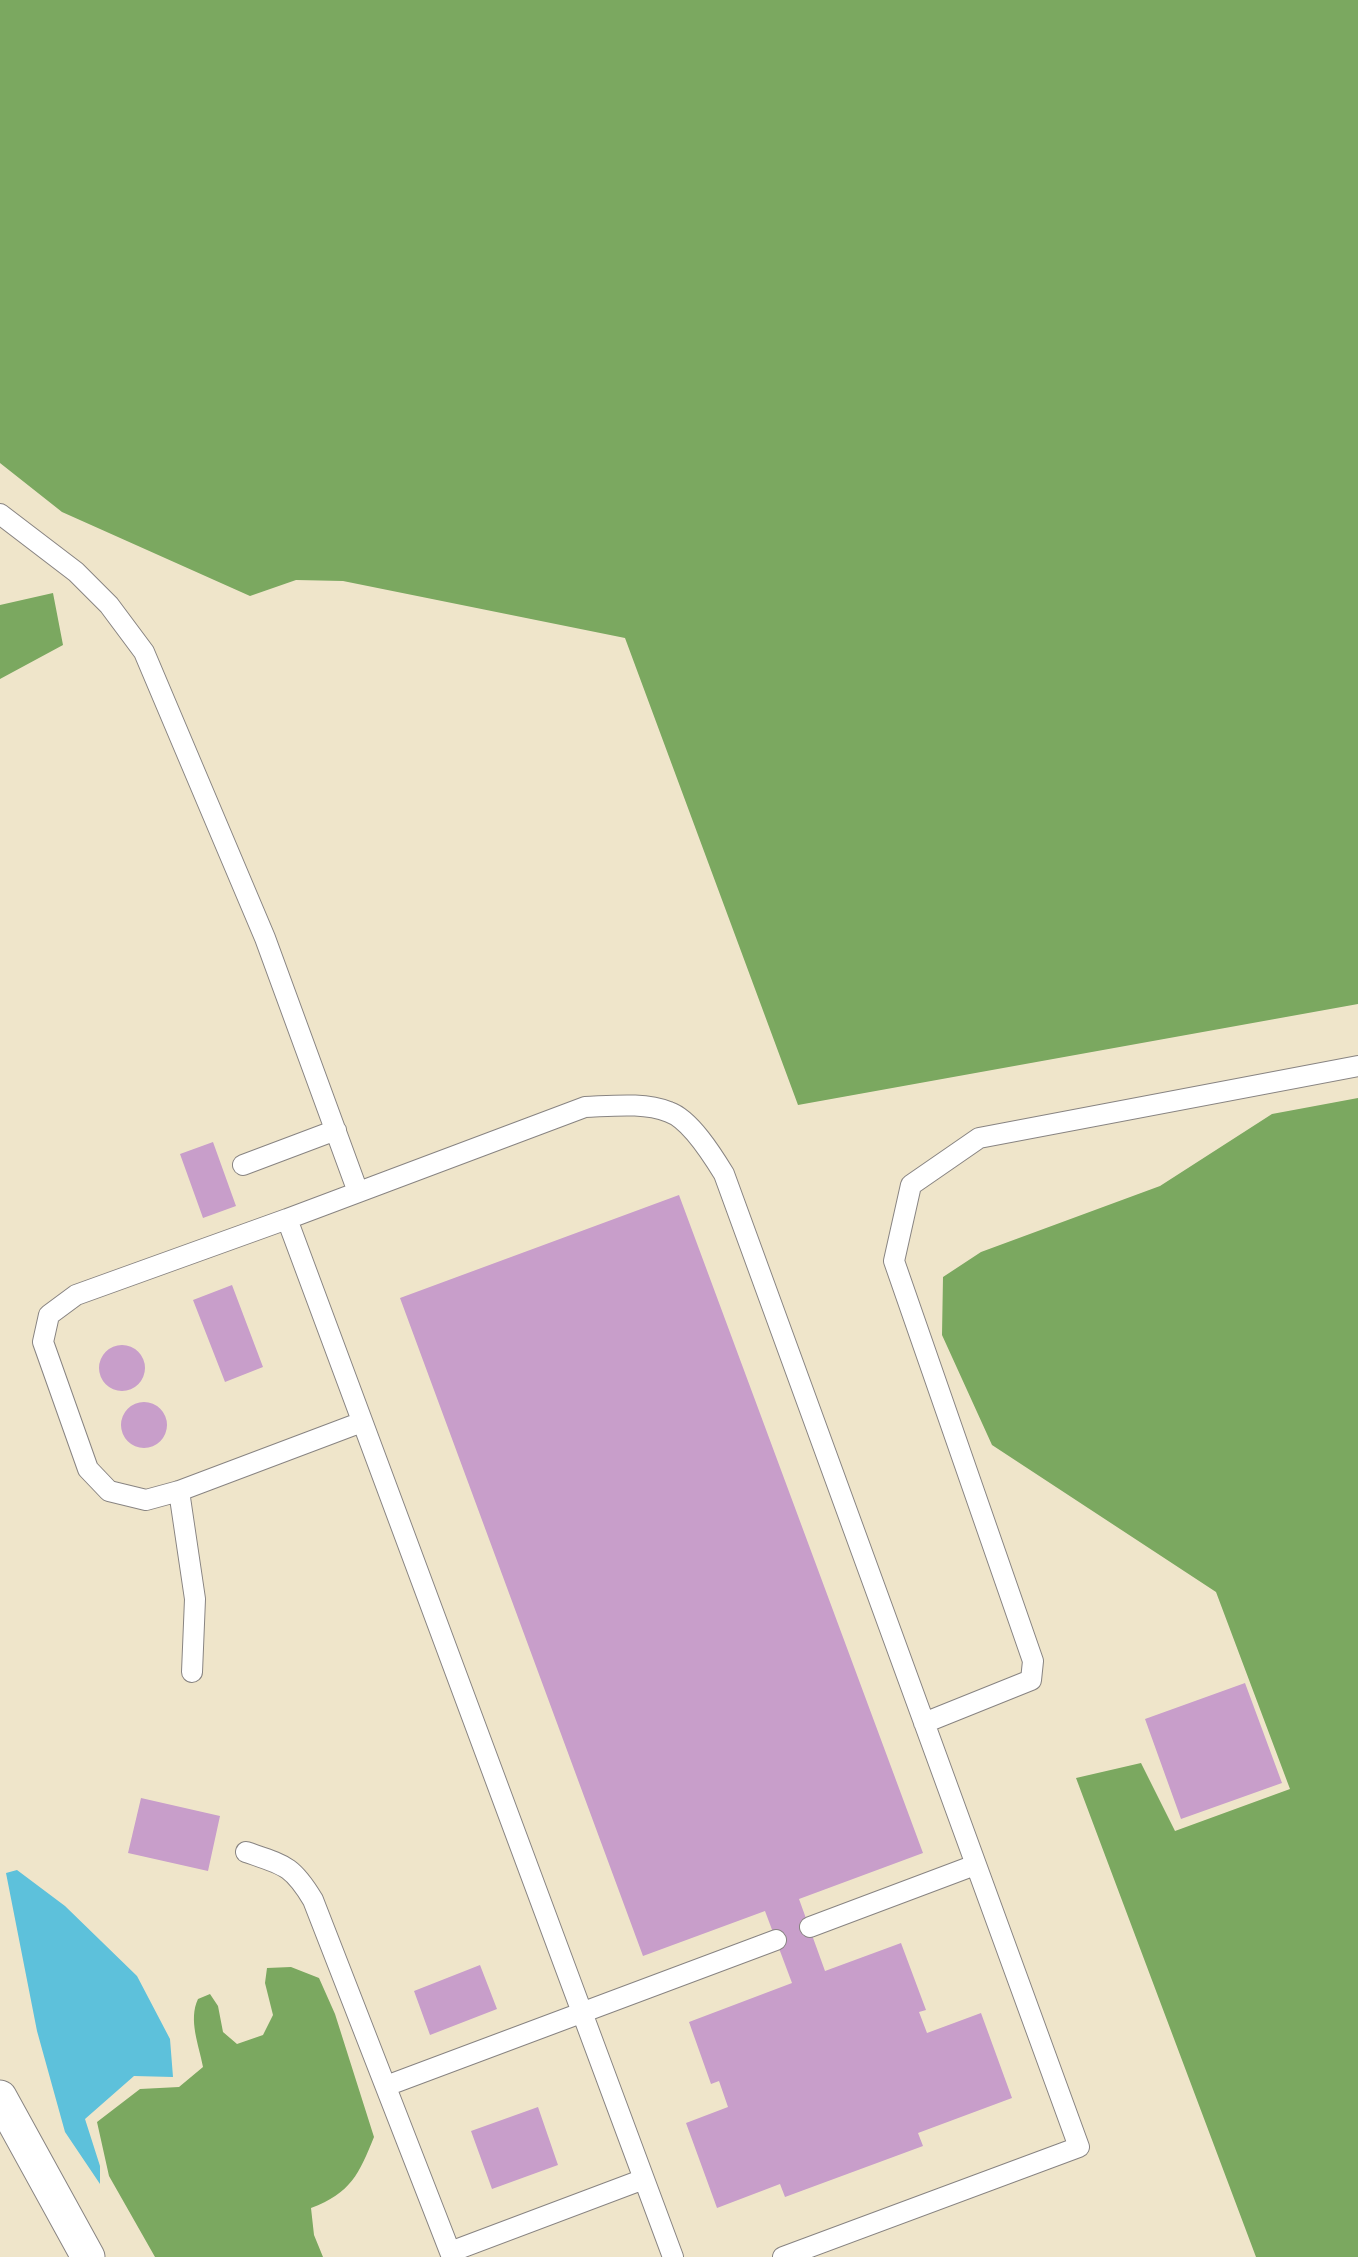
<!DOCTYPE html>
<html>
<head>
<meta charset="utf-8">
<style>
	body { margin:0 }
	canvas { display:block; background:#efe5ca }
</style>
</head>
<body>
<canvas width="1358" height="2257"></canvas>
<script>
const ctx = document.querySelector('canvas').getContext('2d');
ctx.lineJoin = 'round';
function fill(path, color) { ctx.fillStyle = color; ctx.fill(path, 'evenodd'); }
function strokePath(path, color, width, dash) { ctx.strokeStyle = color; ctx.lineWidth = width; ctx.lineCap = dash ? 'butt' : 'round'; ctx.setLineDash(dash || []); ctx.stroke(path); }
const forest = new Path2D(`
	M0,0H1358V1004L798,1105L625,638L343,581L296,580L250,596L62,512L0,463Z
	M53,593L63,645L0,679V605Z
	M1358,1098V2257H1256L1076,1778L1141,1763L1175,1831L1290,1789L1216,1592L992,1445L942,1335L943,1277L981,1252L1160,1186L1272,1114Z
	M291,1967L319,1978L335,2014L374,2137C359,2174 351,2193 311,2208L314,2235L323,2257H155L109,2176L97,2122L140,2089L179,2087L203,2067C199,2045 188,2020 198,1999L210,1994L218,2006L223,2032L237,2044L263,2035L273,2015L265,1983L267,1968Z`);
const water = new Path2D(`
	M17,1870L65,1906L137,1976L170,2039L173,2077L134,2076L85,2119L100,2166V2184L65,2132L37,2031L6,1873Z`);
const building = new Path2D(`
	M213,1142L236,1206L203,1218L180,1154Z
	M679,1195L923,1853L799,1899L825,1971L901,1943L926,2010L919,2012L927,2033L981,2013L1012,2098L918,2133L923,2146L785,2197L780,2184L717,2208L686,2123L728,2107L719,2081L711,2084L689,2022L792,1983L765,1911L643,1956L400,1298Z
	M232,1285L263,1367L225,1382L193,1300Z
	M99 1368a23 23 0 1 1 46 0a23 23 0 1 1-46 0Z
	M121 1425a23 23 0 1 1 46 0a23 23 0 1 1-46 0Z
	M1245,1683L1282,1783L1181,1819L1145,1719Z
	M141,1798L220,1816L208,1871L128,1853Z
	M480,1965L497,2009L430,2035L414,1991Z
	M538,2107L558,2165L492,2189L471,2131Z`);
const lane = new Path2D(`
	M0,514L76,572L109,605L144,652L265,938L358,1192
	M243,1165L336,1130
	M287,1219L76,1295L49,1315L43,1342L88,1469L109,1491L146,1500L179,1491L362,1422
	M179,1491L195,1599L192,1672
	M924,1723L1031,1680L1033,1661L894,1261L911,1185L979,1138L1358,1066
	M246,1852C284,1865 292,1865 313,1900L452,2257
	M810,1927L975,1865
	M386,2086L776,1940
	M450,2252L644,2179
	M673,2257L287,1219L585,1107C612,1106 644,1102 669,1112C690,1119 713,1156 724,1174L1079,2147L783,2257`);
const street = new Path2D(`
	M0,2097L88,2257`);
fill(forest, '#7ba860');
fill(water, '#5dc1db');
fill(building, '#c89eca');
strokePath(lane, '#888482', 22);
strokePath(street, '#888482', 35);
strokePath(lane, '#fff', 20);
strokePath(street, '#fff', 33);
</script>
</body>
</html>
